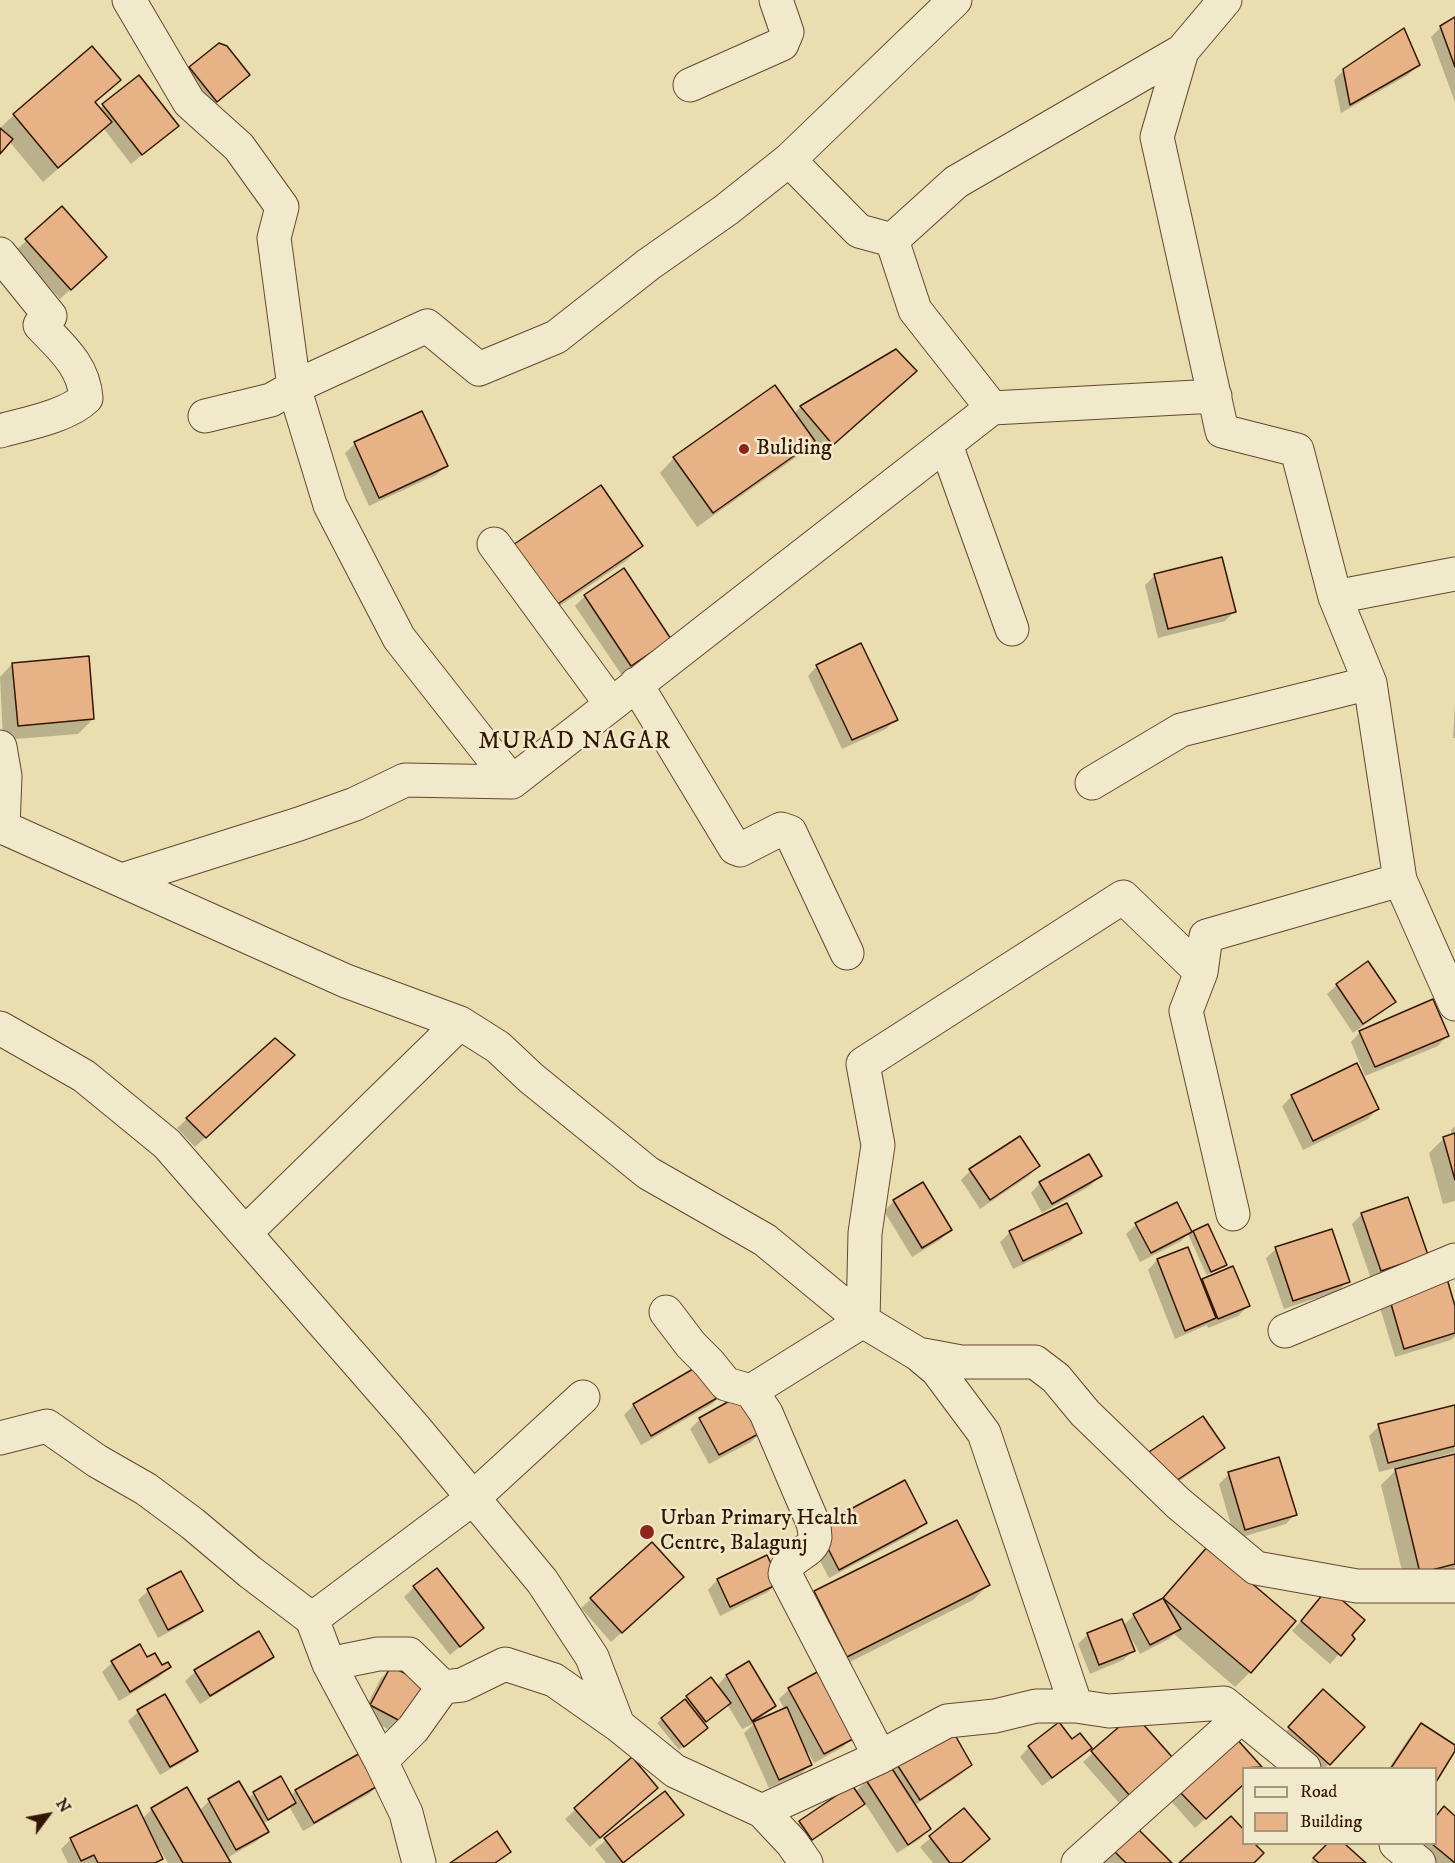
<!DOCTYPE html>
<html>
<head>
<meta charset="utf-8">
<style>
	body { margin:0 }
	#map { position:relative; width:1455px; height:1863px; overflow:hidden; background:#eaddaf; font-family:"IM FELL DW Pica",serif }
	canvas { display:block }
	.legend { position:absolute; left:1242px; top:1767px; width:195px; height:78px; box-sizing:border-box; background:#f1e9cb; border:2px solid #a5957c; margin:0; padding:8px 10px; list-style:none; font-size:18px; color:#341605 }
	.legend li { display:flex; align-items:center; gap:12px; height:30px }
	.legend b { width:30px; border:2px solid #a5957c }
	.north { position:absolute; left:18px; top:1785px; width:60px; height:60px; -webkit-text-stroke:4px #f1e9cb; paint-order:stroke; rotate:58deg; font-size:16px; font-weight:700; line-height:24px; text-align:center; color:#341605 }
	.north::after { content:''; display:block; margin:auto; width:21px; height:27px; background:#341605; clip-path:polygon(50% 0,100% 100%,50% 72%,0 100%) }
</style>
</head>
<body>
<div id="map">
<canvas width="1455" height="1863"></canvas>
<ul class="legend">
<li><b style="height:8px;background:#f1e9cb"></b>Road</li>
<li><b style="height:16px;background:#e6b286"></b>Building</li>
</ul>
<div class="north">N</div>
</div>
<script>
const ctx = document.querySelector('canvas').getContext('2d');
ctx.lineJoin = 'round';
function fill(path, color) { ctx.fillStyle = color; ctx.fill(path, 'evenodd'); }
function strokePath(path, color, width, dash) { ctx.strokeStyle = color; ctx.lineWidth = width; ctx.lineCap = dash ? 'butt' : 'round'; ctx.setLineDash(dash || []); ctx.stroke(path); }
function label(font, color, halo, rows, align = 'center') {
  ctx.font = font + ' "IM FELL DW Pica",serif'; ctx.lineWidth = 5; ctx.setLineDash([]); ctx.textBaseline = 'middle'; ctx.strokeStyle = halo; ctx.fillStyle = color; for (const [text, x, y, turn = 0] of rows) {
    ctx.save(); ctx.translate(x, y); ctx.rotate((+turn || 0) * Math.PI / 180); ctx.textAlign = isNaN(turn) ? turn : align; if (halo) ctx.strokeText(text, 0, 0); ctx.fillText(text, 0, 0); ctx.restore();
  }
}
const shadow = new Path2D(`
	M1455,19V102L1431,37L1441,27Z
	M1418,65L1408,75L1341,113L1334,80L1344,70Z
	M190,68L248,75L206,110L180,78Z
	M139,77L177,126L131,164L104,129L43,182L9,141L0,151V128L14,115L119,80L94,103L99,109Z
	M62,209L95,267L60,299L16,250Z
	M896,351L905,380L822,454L812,442L798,456L697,527L660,473L674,458L794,414L800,407Z
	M355,444L446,466L436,475L369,506L345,453Z
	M641,546L626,561L533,624L493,565Z
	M623,570L659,648L621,674L575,606L585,596Z
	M1155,575L1234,612L1225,621L1158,638L1145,585Z
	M12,664L93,719L78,734L3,740L0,677Z
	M817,666L896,719L886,729L842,749L808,676Z
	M1455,703V738H1453Z
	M1337,985L1394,1002L1384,1011L1353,1033L1327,994Z
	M1360,1032L1447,1036L1438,1046L1365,1076L1351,1042Z
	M283,1065L195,1147L177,1128L187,1119Z
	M1292,1096L1377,1109L1368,1119L1303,1150L1282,1106Z
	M1455,1126V1201L1443,1204L1429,1153L1444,1138L1452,1136L1451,1130Z
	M1038,1166L1029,1176L980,1209L961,1180L970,1171Z
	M1100,1176L1090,1186L1042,1213L1031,1193L1040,1183Z
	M894,1201L950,1230L940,1240L912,1257L884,1211Z
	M1176,1204L1192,1234L1194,1232L1225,1264L1220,1269L1207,1275L1208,1278L1248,1306L1238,1316L1208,1328L1207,1325L1175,1339L1148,1270L1157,1260L1187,1249L1200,1281L1208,1278L1188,1234L1181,1241L1140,1262L1126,1234L1136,1225Z
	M1362,1214L1426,1254L1371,1279L1352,1224Z
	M1010,1232H1080L1070,1242L1013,1269L1000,1242Z
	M1276,1249L1348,1281L1338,1291L1284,1309L1266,1258Z
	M1378,1301L1455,1312V1336L1451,1340L1395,1357Z
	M704,1364L722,1394L712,1404L641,1445L624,1415L633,1406Z
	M1455,1406V1452L1431,1459L1432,1461L1455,1456V1575L1406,1587L1381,1485L1399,1467L1379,1472L1369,1436L1379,1426Z
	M700,1419L761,1432L751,1442L709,1464L690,1429Z
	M1223,1448L1213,1458L1157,1496L1137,1465Z
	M1229,1474L1295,1514L1286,1524L1235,1539L1219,1484Z
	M925,1522L916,1532L829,1578L808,1538Z
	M1208,1548L1293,1621L1250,1672L1235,1687L1174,1634L1169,1639L1140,1654L1128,1632L1126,1633L1133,1651L1123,1660L1090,1674L1078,1644L1088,1634L1123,1626L1134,1615L1160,1601Z
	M766,1557L778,1582L768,1592L720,1616L708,1590L717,1580Z
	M181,1573L201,1611L191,1620L158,1638L138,1600L148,1591Z
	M988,1585L973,1600L832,1671L800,1607L815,1592Z
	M414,1587L482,1628L450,1655L404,1597Z
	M672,1587L611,1642L581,1608L591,1599Z
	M1319,1600L1353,1639L1330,1664L1292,1631Z
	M272,1657L262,1666L200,1704L185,1681L195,1672Z
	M112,1663L162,1667H169L159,1677L119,1701L102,1672Z
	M749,1663L774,1706L758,1720L759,1721L785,1710L779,1699L789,1689L853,1737L843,1747L814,1763L808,1752L806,1753L810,1764L801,1774L769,1788L744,1733L755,1723L742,1729L727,1704L703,1724L702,1732L679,1750L657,1723L710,1679L716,1687L726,1676Z
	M391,1668L403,1722L393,1732L362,1715L381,1678Z
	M1313,1701L1363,1727L1325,1768H1314L1280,1738Z
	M138,1712L196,1750L186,1760L160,1775L128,1721Z
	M1134,1716L1171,1758L1120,1804L1083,1762Z
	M1421,1725L1455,1747L1436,1779V1768H1389L1411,1735Z
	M1235,1739L1260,1767L1258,1768H1244V1783L1195,1828L1170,1800Z
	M1072,1741L1090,1748L1080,1758L1042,1786L1020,1757L1029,1747Z
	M361,1754L379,1784L369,1794L303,1831L290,1808L262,1824L267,1831L257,1841L227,1858L229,1863H168L159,1848L157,1849L161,1858L157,1863H68L61,1849L71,1839L142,1819L152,1809L199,1811L209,1801L248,1799L254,1793L291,1796L295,1791Z
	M632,1759L647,1797L590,1847L565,1819Z
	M897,1764L970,1765L960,1775L914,1806L929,1829L920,1839L897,1853L864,1802L853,1813L802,1848L790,1832L800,1822L855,1792L867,1781Z
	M665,1793L682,1815L623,1863H606L595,1849Z
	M1444,1808L1455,1818V1863H1433L1413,1844H1436V1817Z
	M964,1810L988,1839L961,1863H933L920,1847Z
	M1105,1842L1170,1863H1086Z
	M1329,1844H1343L1364,1863H1310Z`);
const building = new Path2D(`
	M1455,17V67L1440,26Z
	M1404,28L1420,65L1350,105L1343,69Z
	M219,43L227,46L250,75L217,102L189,67Z
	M92,46L121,80L95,102L112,122L58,168L13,114Z
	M139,75L179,126L142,155L102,104Z
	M0,128L13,139L0,154Z
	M62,206L107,257L71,290L25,239Z
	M896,349L917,371L833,445L800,406Z
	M775,385L815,441L713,513L673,457Z
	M422,411L448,466L379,498L354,442Z
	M601,485L643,546L549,610L507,549Z
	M1222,557L1236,612L1168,629L1154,574Z
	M624,568L671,639L631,666L584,595Z
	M861,643L898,720L852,740L816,665Z
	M89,656L94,719L18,726L12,663Z
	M1368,961L1396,1002L1363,1024L1336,984Z
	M1433,999L1449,1036L1375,1067L1359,1031Z
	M275,1038L295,1055L206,1138L186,1118Z
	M1357,1063L1379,1109L1313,1141L1291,1095Z
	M1455,1133V1180L1443,1137Z
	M1020,1136L1040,1166L990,1200L969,1169Z
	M1089,1154L1102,1176L1052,1204L1039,1182Z
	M923,1182L952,1230L922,1248L893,1200Z
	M1408,1197L1428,1255L1381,1271L1361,1213Z
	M1177,1202L1192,1232L1151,1253L1135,1223Z
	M1067,1203L1082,1233L1023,1261L1009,1231Z
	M1208,1224L1227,1265L1211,1272L1193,1231Z
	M1332,1229L1350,1282L1293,1301L1275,1247Z
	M1188,1247L1216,1318L1185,1331L1157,1259Z
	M1233,1266L1250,1306L1218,1319L1202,1279Z
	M1445,1272L1455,1306V1333L1404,1349L1387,1290Z
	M705,1362L724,1394L651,1436L633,1404Z
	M742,1394L762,1432L719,1455L699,1418Z
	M1455,1405V1446L1388,1463L1378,1424Z
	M1203,1416L1225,1448L1167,1487L1146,1454Z
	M1455,1454V1564L1420,1573L1395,1469Z
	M1279,1457L1297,1515L1245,1530L1228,1472Z
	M905,1480L927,1523L839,1570L817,1527Z
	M957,1520L990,1585L847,1657L814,1591Z
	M652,1542L684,1577L622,1633L590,1598Z
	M1208,1546L1296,1621L1251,1673L1163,1598Z
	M767,1555L780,1583L730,1607L717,1579Z
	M437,1568L484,1628L460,1647L413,1586Z
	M181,1571L203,1611L168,1630L147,1589Z
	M1328,1588L1365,1620L1352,1635L1355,1639L1341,1656L1301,1621Z
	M1163,1598L1181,1629L1150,1645L1133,1614Z
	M1122,1619L1135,1651L1099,1665L1087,1633Z
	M259,1631L274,1657L210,1696L194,1670Z
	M140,1644L147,1657L155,1653L162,1665L168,1662L171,1667L130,1692L111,1661Z
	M749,1661L776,1706L752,1721L726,1675Z
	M391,1666L425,1684L404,1723L370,1705Z
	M819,1671L855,1738L824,1754L788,1688Z
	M711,1677L731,1703L706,1722L686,1696Z
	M1323,1689L1365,1727L1330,1765L1288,1727Z
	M165,1694L198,1751L170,1767L137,1710Z
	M685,1699L708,1728L684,1747L661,1718Z
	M787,1707L812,1765L779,1780L753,1722Z
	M1134,1714L1173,1758L1130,1796L1091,1751Z
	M947,1721L972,1765L920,1800L896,1763Z
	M1059,1722L1072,1739L1080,1733L1092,1748L1052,1778L1028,1746Z
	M1421,1723L1455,1745V1751L1436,1782V1768H1391Z
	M1235,1737L1262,1767L1244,1768V1784L1206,1819L1178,1790Z
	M362,1752L381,1784L314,1823L295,1790Z
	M632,1757L658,1788L600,1838L574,1808Z
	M889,1764L931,1829L908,1845L866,1780Z
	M281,1776L296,1803L268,1820L253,1792Z
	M239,1781L269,1832L236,1850L208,1799Z
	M852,1785L865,1804L812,1840L799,1821Z
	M187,1787L231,1863H183L151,1808Z
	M665,1791L684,1815L623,1863L604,1838Z
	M137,1805L163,1859L155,1863H98L94,1855L81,1861L70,1838Z
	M1444,1806L1455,1816V1863L1432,1844H1436V1816Z
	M964,1808L990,1839L961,1863H950L929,1836Z
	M1231,1816L1244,1830V1844H1255L1264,1853L1254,1863H1179Z
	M1128,1819L1172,1863H1126L1104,1841Z
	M497,1831L511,1852L495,1863H450Z
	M1327,1844H1345L1366,1863H1319L1313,1858Z`);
const minor = new Path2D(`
	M129,0L189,102L239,147L282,207L274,238L294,387L330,505L399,638L512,782
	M1225,0L1182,51L1157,137L1222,431L1297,450L1335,597L1370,683L1400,880L1455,1004
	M690,85L782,44L787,32L776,0
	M789,160L955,0
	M892,240L956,182L1182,51
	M892,240L915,310L992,408
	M0,254L50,316L40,325C61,347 84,366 86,398C68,416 25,424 0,431
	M205,416L271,400L294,387L427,326L479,369L556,337L649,264L726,210L789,160L859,231L892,240
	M946,445L1012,629
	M494,544L611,704
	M1335,597L1455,574
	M636,684L735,848L740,850L781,829L790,832L847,953
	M0,747L5,776L3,828
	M1092,783L1181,730L1370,683
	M0,826L346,981L460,1023L498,1047L531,1078L648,1173L765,1240L863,1321L918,1354L937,1370L984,1433L1076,1706
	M122,880L299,824L355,804L405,780L512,782L992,408L1215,396
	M0,1028L84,1076L167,1144L414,1427L542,1581L592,1657L618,1725
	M1233,1214L1186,1011L1201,972L1206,936L1400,880
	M245,1233L460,1023
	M666,1312L691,1345L709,1363L726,1384L751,1391L766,1413L813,1523C814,1527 815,1533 815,1537C813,1554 787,1555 785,1574L880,1757
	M1285,1331L1455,1260
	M918,1354L961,1362H1035L1056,1378L1085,1413L1178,1503L1256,1568L1357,1586H1455
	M751,1391L863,1321L865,1233L878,1145L863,1064L1123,897L1201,972
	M0,1438L47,1426L97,1461L146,1489L193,1524L250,1572L312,1619L329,1664L378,1654H409L443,1687L462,1685L505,1664L554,1680L618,1725L675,1771L762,1811L880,1757L947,1721L995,1716L1036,1706H1076L1109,1711L1224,1703L1304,1768
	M312,1619L472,1499L583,1397
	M329,1664L381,1761
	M762,1811L792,1843L806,1863
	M1396,1844L1419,1863
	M419,1863L406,1813L381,1761L413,1729L443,1687
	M1078,1863L1241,1717`);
const markers = [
	[744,449,6,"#8f2418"],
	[647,1532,8,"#8f2418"]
];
const poiNames = [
	["Buliding",756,449],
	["Urban Primary Health",660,1519],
	["Centre, Balagunj",660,1544]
];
const neighbourhoodNames = [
	["MURAD NAGAR",575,743]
];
fill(shadow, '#0003');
fill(building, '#e6b286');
strokePath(building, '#341605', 1.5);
strokePath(minor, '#624830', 35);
strokePath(minor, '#f1e9cb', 33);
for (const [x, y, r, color] of markers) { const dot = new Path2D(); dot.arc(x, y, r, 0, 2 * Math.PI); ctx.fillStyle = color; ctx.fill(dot); strokePath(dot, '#f1e9cb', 2); }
label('22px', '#341605', '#f1e9cb', poiNames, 'left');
ctx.letterSpacing = '1.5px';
label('24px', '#341605', '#f1e9cb', neighbourhoodNames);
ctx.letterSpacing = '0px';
</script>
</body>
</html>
